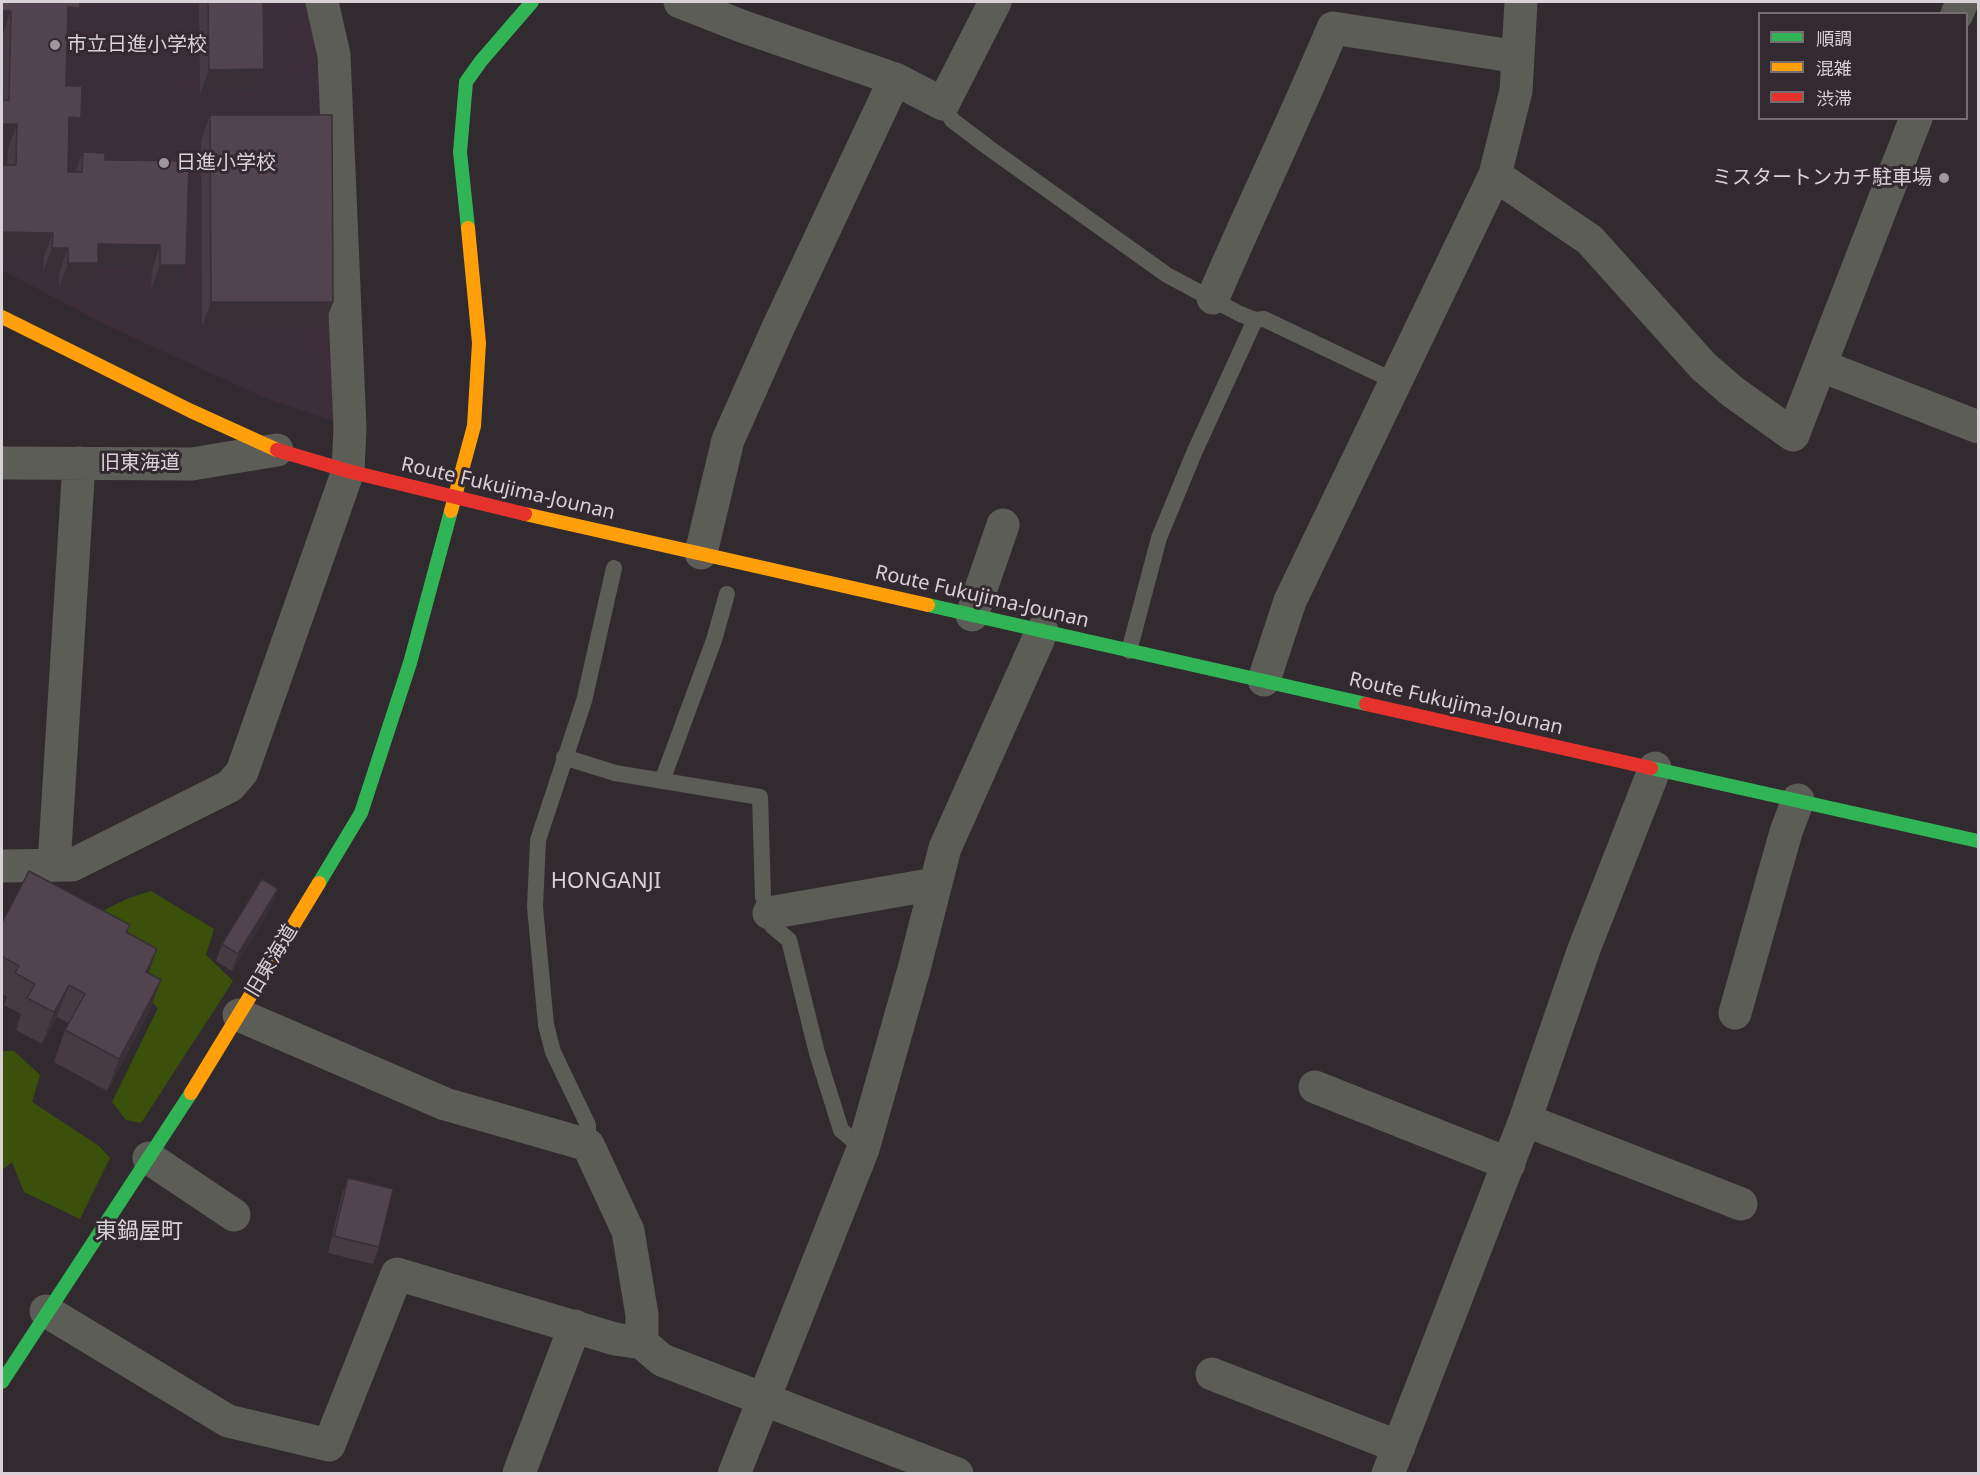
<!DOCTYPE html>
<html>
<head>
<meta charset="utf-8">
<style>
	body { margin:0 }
	#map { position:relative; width:1980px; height:1475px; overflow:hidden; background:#312b2f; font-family:"Noto Sans","Noto Sans JP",sans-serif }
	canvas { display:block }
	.frame { position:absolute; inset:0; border:3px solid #d8d2d6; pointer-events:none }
	.legend { position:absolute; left:1758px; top:12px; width:210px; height:108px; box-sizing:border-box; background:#332930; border:2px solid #756d72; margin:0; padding:8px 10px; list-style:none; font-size:18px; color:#d8d2d6 }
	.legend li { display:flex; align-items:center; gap:12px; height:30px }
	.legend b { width:30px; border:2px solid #756d72 }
</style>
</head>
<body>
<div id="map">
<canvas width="1980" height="1475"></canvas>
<div class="frame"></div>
<ul class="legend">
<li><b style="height:8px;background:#30b455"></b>順調</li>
<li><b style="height:8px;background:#ff9f0a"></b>混雑</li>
<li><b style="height:8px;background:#e5322d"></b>渋滞</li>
</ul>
</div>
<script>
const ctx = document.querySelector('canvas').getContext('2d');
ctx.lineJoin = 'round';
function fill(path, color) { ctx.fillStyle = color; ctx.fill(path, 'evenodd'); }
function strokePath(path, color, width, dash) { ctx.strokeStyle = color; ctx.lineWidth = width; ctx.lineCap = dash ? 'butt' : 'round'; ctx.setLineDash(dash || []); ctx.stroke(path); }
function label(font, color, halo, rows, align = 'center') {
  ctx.font = font + ' "Noto Sans","Noto Sans JP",sans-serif'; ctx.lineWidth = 6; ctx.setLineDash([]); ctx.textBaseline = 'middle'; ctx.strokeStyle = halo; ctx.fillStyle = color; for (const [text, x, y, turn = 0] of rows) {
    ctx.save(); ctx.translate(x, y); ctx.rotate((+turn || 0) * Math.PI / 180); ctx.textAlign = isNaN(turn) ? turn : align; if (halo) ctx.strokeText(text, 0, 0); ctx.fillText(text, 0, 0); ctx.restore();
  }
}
const built = new Path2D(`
	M2,2H310L323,56L338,423L265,398L104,324L2,270Z`);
const green = new Path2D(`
	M151,891L214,929L206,955L233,981L141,1123L126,1120L112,1102L158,1008L148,998L149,967L77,923L129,898Z
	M2,1051H14L40,1075L32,1102L99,1146L110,1158L80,1219L24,1192L12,1162L2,1170Z`);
const lane = new Path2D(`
	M943,104L952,120L989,148L1167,275L1240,314L1255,320L1264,319L1394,381
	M1129,651L1159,538L1194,453L1255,320
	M564,757L615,773L760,797L763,897L772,926L789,940L817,1053L841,1130L863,1149
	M662,781L714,640L727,594
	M588,1145V1125L553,1052L546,1025L535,907L538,840L584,701L614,568`);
const street = new Path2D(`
	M680,2L744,27L895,79L943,104L995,2
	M1957,14L1962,2
	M1495,175L1590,240L1703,366L1733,392L1793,435L1916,118
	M1213,298C1252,207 1295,119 1333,28L1518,57
	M1818,370H1832L1978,427
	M2,463L192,464L277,450
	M701,553L728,440L777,330L895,79
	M972,615L1003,525
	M1264,680L1290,601L1495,175L1516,91L1521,2
	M54,865L79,463
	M2,866L72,865L230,786L242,772L348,471L350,428L334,55L322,2
	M769,913L935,884
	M1735,1013L1786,832L1798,800
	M239,1015L445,1104L588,1145L628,1231L642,1315V1343
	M1315,1087L1509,1164
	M1525,1120L1741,1204
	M149,1158L234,1215
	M46,1311L228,1421L329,1445L397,1274L615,1339L642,1343L662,1360L957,1474
	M1212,1374L1399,1447
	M519,1473L575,1326
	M734,1474L863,1149L914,969L945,848L1042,631
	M1388,1474L1525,1120L1584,949L1655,768`);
const fast = new Path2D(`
	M468,228L460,152L466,82L481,61L532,2
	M928,605L1366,704
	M1651,768L1978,841
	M319,883L361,813L410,663L451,511
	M2,1382L191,1093`);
const slow = new Path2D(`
	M2,317L191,411L277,450
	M451,511L474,426L479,343L468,228
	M525,514L928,605
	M191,1093L319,883`);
const jam = new Path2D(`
	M277,450L348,471L525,514
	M1366,704L1651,768`);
const wall = new Path2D(`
	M2,2L80,8L71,32H67L66,86L72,142H69L68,172H75L83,152L105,160L186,265L177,289H151L152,270L96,268L89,288L59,287V273L43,272L44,257L2,256V165H7L8,149H2Z
	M199,2H263L264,69L255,93L200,94Z
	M210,115L333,302L324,326L202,327L201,140Z
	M272,906L232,971L216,961L222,944Z
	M2,923L149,973L161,980L149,1012L107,1091L54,1062L65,1030L69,1023L57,1017L42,1044L16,1030L21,1014L4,1005L7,997L2,994Z
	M348,1178L379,1247L373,1264L328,1253L342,1194Z`);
const shadedWall = new Path2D(`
	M68,7L80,8L71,32H59Z
	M2,11H11L2,36Z
	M264,69L255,93L200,94L209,70Z
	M69,117L81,118L72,142H61Z
	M3,124H17L8,149H2V129Z
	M2,232L53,233L44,257L2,256Z
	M98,244L160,245L152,270L96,268L89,288L59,287L68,263Z
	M52,248H68L59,273L43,272Z
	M160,265H186L177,289H151Z
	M211,302H333L324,326L202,327Z
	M278,889L272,906L232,971L238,954Z
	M157,949L146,981V972Z
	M161,980L149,1012L107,1091L119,1059Z
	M69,985L57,1017L42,1044L54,1012Z`);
const building = new Path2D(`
	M2,2H80V8L68,7L66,86H82L81,118L69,117L68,172H82L83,152L105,153V160L189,161L186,265H160V245L98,244V263H68V248H52L53,233L2,232V165H16L17,124H3V135H2V92H3L2,100H9L11,11H2Z
	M208,2H263L264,69L209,70Z
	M210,115H332L333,302H211Z
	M29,871L130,925L126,932L157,949L146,972L161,980L119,1059L65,1030L85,994L69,985L54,1012L27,998L35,984L15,973L19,966L3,957L2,960V923Z
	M262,879L278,889L238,954L222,944Z
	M348,1178L393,1189L379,1247L334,1236Z`);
const markers = [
	[55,45,6,"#9e989c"],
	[164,163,6,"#9e989c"],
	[1944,178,6,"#9e989c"]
];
const poiNames = [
	["市立日進小学校",67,45],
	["日進小学校",176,163],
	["ミスタートンカチ駐車場",1932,178,"right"]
];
const streetNames = [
	["旧東海道",140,463],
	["Route Fukujima-Jounan",508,489,13],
	["Route Fukujima-Jounan",982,597,13],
	["Route Fukujima-Jounan",1456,704,13],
	["旧東海道",272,961,-59]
];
const quarterNames = [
	["HONGANJI",606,882],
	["東鍋屋町",139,1232]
];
fill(built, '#3c2e38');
fill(green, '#3b510b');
strokePath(lane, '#5c5d56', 16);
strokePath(street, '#5c5d56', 33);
strokePath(fast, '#30b455', 14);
strokePath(slow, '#ff9f0a', 14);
strokePath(jam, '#e5322d', 14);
fill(wall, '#463a43');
fill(shadedWall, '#393037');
fill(building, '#51444e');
strokePath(building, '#393037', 1.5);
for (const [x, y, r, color] of markers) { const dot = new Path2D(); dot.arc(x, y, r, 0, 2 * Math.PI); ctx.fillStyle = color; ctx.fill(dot); strokePath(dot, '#332930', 2); }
label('20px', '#d8d2d6', '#332930', poiNames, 'left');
label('20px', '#d8d2d6', '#332930', streetNames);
label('22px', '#d8d2d6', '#332930', quarterNames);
</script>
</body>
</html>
